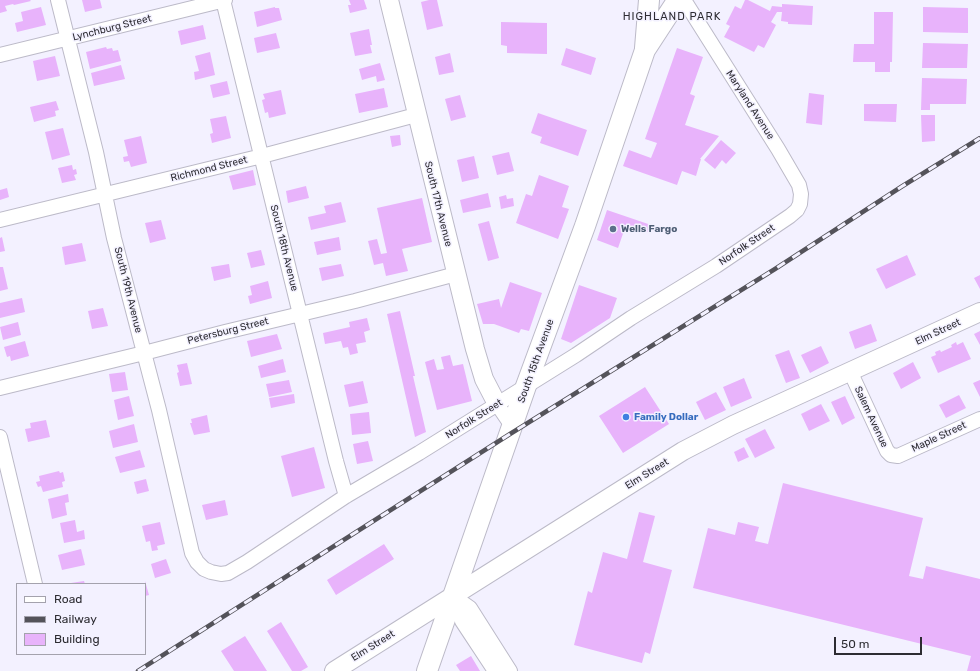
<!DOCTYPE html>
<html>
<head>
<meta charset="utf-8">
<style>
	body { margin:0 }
	#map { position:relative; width:980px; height:671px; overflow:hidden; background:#f3f1ff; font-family:Rubik,sans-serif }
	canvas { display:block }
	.legend { position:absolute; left:16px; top:583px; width:130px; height:72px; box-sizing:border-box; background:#f3f1ff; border:1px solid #a4a2ad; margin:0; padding:5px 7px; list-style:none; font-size:12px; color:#2d2c32 }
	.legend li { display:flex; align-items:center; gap:8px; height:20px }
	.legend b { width:20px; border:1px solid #a4a2ad }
	.scale { position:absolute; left:834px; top:637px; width:88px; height:18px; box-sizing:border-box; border:2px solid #2d2c32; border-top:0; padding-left:5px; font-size:12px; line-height:14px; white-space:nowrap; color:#2d2c32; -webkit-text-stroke:3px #f3f1ff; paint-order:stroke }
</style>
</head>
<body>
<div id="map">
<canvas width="980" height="671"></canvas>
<ul class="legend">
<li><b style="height:5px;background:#fff"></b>Road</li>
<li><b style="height:5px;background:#54535a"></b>Railway</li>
<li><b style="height:11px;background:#e8b3fb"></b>Building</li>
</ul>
<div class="scale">50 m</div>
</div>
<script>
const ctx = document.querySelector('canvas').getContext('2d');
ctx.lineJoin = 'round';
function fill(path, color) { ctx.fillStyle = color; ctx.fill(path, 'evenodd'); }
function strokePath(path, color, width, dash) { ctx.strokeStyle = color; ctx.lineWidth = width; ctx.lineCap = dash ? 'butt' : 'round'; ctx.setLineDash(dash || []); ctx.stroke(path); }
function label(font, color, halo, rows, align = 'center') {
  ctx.font = font + ' Rubik,sans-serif'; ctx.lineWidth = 3; ctx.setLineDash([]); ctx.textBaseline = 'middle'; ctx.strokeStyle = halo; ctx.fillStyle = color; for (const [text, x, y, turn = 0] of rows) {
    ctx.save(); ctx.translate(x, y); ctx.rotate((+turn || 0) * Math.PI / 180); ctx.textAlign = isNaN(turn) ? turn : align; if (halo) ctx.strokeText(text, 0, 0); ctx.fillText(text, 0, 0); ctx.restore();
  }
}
const building = new Path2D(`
	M0,0H30L31,1L14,5L13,4L5,6L7,11L0,13Z
	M82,0H100L102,8L85,12Z
	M349,0H364L367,9L350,13L348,5H351Z
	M429,0H437L443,26L427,30L421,2Z
	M745,0H748L770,11L772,6L782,7V4L813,6L812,25L788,24V22L781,21L782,12H777L771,22L776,25L764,48L758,45L754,52L724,37L730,26L726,24L735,6L741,9Z
	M41,7L46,25L17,32L15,23L23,21L21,12Z
	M275,7V8H279L282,20L257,27L254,12Z
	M923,7L968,8V33L923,32Z
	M874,12H893L892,62H890V72H875V62H853L854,44H874Z
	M501,22L547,23V54L507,53V46L501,45Z
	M203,25L206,39L181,45L178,31Z
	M369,29L372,45H370L372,53L355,56L350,33Z
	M276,33L280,48L257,53L254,38Z
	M923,43L968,44L967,68H922Z
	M106,47L107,49L112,48L113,51L118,50L121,61L90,69L86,52Z
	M566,48L596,58L591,75L561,65Z
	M677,48L703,57L690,94L695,96L685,125L719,136L700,159H701L696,176L682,171L677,185L623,166L629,150L651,158L657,143L645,139Z
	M210,52L215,75L195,80L194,72L199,71L195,56Z
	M450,53L454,72L439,75L435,57Z
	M55,56L60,76L37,81L33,61Z
	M380,63L385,80L377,82L376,76L362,80L359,69Z
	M121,65L125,79L94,86L91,73Z
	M922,78L967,79L966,104H930V110H921Z
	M227,81L230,94L213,98L210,85Z
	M384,88L388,107L359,113L355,94Z
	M281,90L286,114L269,118L268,112L265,113L262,100L265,99L263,94Z
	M809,93L824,95L822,125L806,123Z
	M460,95L466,117L451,121L445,99Z
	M56,101L59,110L55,111L56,116L34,122L30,107Z
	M864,104H897L896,122L864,121Z
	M538,113L587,130L578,156L540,143L542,137L531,133Z
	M921,115H935V141L922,142Z
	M226,116L231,138L212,143L210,134L213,133L210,119Z
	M63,128L70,155L52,160L45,132Z
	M400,135L401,145L392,147L390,136Z
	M141,136L147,163L131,167L129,161L124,162L123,157L128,156L124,140Z
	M721,140L736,153L726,164L722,160L715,169L704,160Z
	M509,152L514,171L497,175L492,156Z
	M474,156L479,178L462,182L457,160Z
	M72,165L73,170L76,169L77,174L74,175L76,180L62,183L58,168Z
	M253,170L256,185L233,190L229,176Z
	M539,175L569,186L562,207L569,209L558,239L516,223L526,194L532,196Z
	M306,186L309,198L288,203L286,191Z
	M7,188L9,197L0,200V190Z
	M488,193L491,207L463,213L460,200Z
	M506,195L507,199L513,198L514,206L501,209L499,197Z
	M422,198L432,242L402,249L408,271L386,276L383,263L374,265L368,241L377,239L381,254L387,253L377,208Z
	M341,202L346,222L311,230L308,217L326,213L324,206Z
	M607,210L654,226L651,233L626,225L618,248L597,240Z
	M161,220L166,239L150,243L145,223Z
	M489,221L499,258L488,261L478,224Z
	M2,237L5,251L0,252V238Z
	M339,237L341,250L317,255L314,242Z
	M82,243L86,261L65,265L62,247Z
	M261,250L265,265L251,268L247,253Z
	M907,255L916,275L886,289L876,269Z
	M229,264L231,277L214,281L211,267Z
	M341,264L344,276L322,281L319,268Z
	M0,267H3L8,289L0,291Z
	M980,275V289L974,278Z
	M268,281L272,298L250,304L248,296L252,295L250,286Z
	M510,282L542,293L529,331L521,329L519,333L494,324H483L477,304L499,299L501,308Z
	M579,285L617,298L610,318L571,343L561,339Z
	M22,298L25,312L0,318V303Z
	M103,308L108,326L92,329L88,311Z
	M400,311L415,376H413L426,432L415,437L387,314Z
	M367,318L370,330L364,332L366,342L356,344L358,353L350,355L348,347L343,348L341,341L325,344L323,333L350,327L349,322Z
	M18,322L21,335L3,340L0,327Z
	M871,324L877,341L855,349L849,332Z
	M980,331V345L974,334Z
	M277,334L282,349L251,357L247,341Z
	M25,341L29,356L11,361L10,356L7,357L4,347Z
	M956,342L957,345L963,342L971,359L938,373L931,357L936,355L935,352L940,350L941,352L952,347L951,345Z
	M821,346L829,363L810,373L801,355Z
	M789,350L800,378L786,383L775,355Z
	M450,355L453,366L463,364L472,401L437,410L425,362L434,359L437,370L444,369L441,357Z
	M283,359L286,372L261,378L258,366Z
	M913,362L921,378L901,389L893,373Z
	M187,363L192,384L180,386L177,373L179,372L177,365Z
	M125,372L128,390L112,392L109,374Z
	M744,378L752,398L731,407L723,387Z
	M289,380L292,392L269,397L266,384Z
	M980,380V397L973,383Z
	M363,381L368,403L349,407L344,385Z
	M645,387L669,424L623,453L599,416Z
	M716,392L726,410L705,420L696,402Z
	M294,394L295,403L271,408L269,398Z
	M959,395L966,408L946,418L939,405Z
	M129,396L134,416L118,420L114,400Z
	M845,396L855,418L842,425L831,402Z
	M821,404L830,421L809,431L801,414Z
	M369,412L371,433L352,435L350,414Z
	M207,415L210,432L194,435L190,423H192L191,419Z
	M46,420L50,437L28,442L25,429L31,428L30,423Z
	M134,424L138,442L113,448L109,431Z
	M765,429L775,448L755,458L745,439Z
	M368,441L373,461L357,464L353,444Z
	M314,447L325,488L292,497L281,456Z
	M744,447L749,457L738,462L734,452Z
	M140,450L145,467L120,473L115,457Z
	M59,471L60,473L63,472L65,481L62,482L63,487L43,492L41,486L38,487L36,482L40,481L39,476Z
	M146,479L149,491L137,494L134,482Z
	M783,483L923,518L909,576L923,579L926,566L980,579V671H967L971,656L693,588L708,528L735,535L738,522L759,527L755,541L768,544Z
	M68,494L69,502L65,503L67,515L52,519L48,499Z
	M225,500L228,515L206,520L202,505Z
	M639,512L655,516L643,562L672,570L650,654L645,652L642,663L574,645L588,591L592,593L603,552L627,559Z
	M75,520L77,532L84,530L85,539L64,543L60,523Z
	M160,522L165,544L157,546L158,550L152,551L150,541L146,542L142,526Z
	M384,544L394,559L336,595L327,580Z
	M81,549L85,565L62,570L58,555Z
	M166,559L171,573L155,578L151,564Z
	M84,581L85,584H72L71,583Z
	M145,581L149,595L145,596Z
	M281,622L308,667L301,671H292L267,631Z
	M245,636L267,671H234L221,651Z
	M471,656L480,671H460L456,665Z`);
const minor = new Path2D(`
	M58,0L96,152L114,238L159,410L192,553L197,562L204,569L211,572L221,574L228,573L247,562L346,496L419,453L576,355L631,318L716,266L790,216L797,210L800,204L801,194L799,185L778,149L684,0
	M223,0L336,461L346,496
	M0,55L225,0
	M0,220L262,156L416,115
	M850,371L887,451L891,455L898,456L980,419
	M0,388L144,353L225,332L355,301L456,274
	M497,404L512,426
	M0,437L35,584
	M453,596L470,608L510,671
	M453,596L462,621L495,671`);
const tertiary = new Path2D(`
	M389,0L475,349L484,379L497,404
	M334,671L683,451L733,425L980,312`);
const secondary = new Path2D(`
	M645,48L649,0
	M427,671L526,386L585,226L645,50L675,4`);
const rail = new Path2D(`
	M138,671L510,434L775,269L901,187L980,138`);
const markers = [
	[613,229,4,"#5c6f8a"],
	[626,417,4,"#3f7fe0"]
];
const streetNames = [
	["Lynchburg Street",112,28,-14],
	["Maryland Avenue",750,105,57],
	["Richmond Street",209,169,-14],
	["South 17th Avenue",438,204,76],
	["Norfolk Street",747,245,-34],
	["South 18th Avenue",284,248,76],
	["South 19th Avenue",128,290,76],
	["Petersburg Street",228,331,-14],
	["Elm Street",938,332,-25],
	["South 15th Avenue",536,361,-70],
	["Salem Avenue",871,417,65],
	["Norfolk Street",474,419,-32],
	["Maple Street",939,437,-25],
	["Elm Street",647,474,-32],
	["Elm Street",373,646,-32]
];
const serviceNames = [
	["Wells Fargo",621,229]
];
const shopNames = [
	["Family Dollar",634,417]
];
const neighbourhoodNames = [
	["HIGHLAND PARK",672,17]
];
fill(building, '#e8b3fb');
strokePath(minor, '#bcbac8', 16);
strokePath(tertiary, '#bcbac8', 20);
strokePath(secondary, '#bcbac8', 22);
strokePath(minor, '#fff', 14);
strokePath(tertiary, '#fff', 18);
strokePath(secondary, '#fff', 20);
strokePath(rail, '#54535a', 4.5);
strokePath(rail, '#f3f1ff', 3, [9]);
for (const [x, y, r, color] of markers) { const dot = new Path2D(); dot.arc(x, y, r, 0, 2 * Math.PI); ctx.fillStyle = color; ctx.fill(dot); strokePath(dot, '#f3f1ff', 1.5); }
label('10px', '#2d2c32', '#f3f1ff', streetNames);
label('bold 10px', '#4e5e75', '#f3f1ff', serviceNames, 'left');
label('bold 10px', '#366cbe', '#f3f1ff', shopNames, 'left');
ctx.letterSpacing = '1px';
label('11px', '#2d2c32', '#f3f1ff', neighbourhoodNames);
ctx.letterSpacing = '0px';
</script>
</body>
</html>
